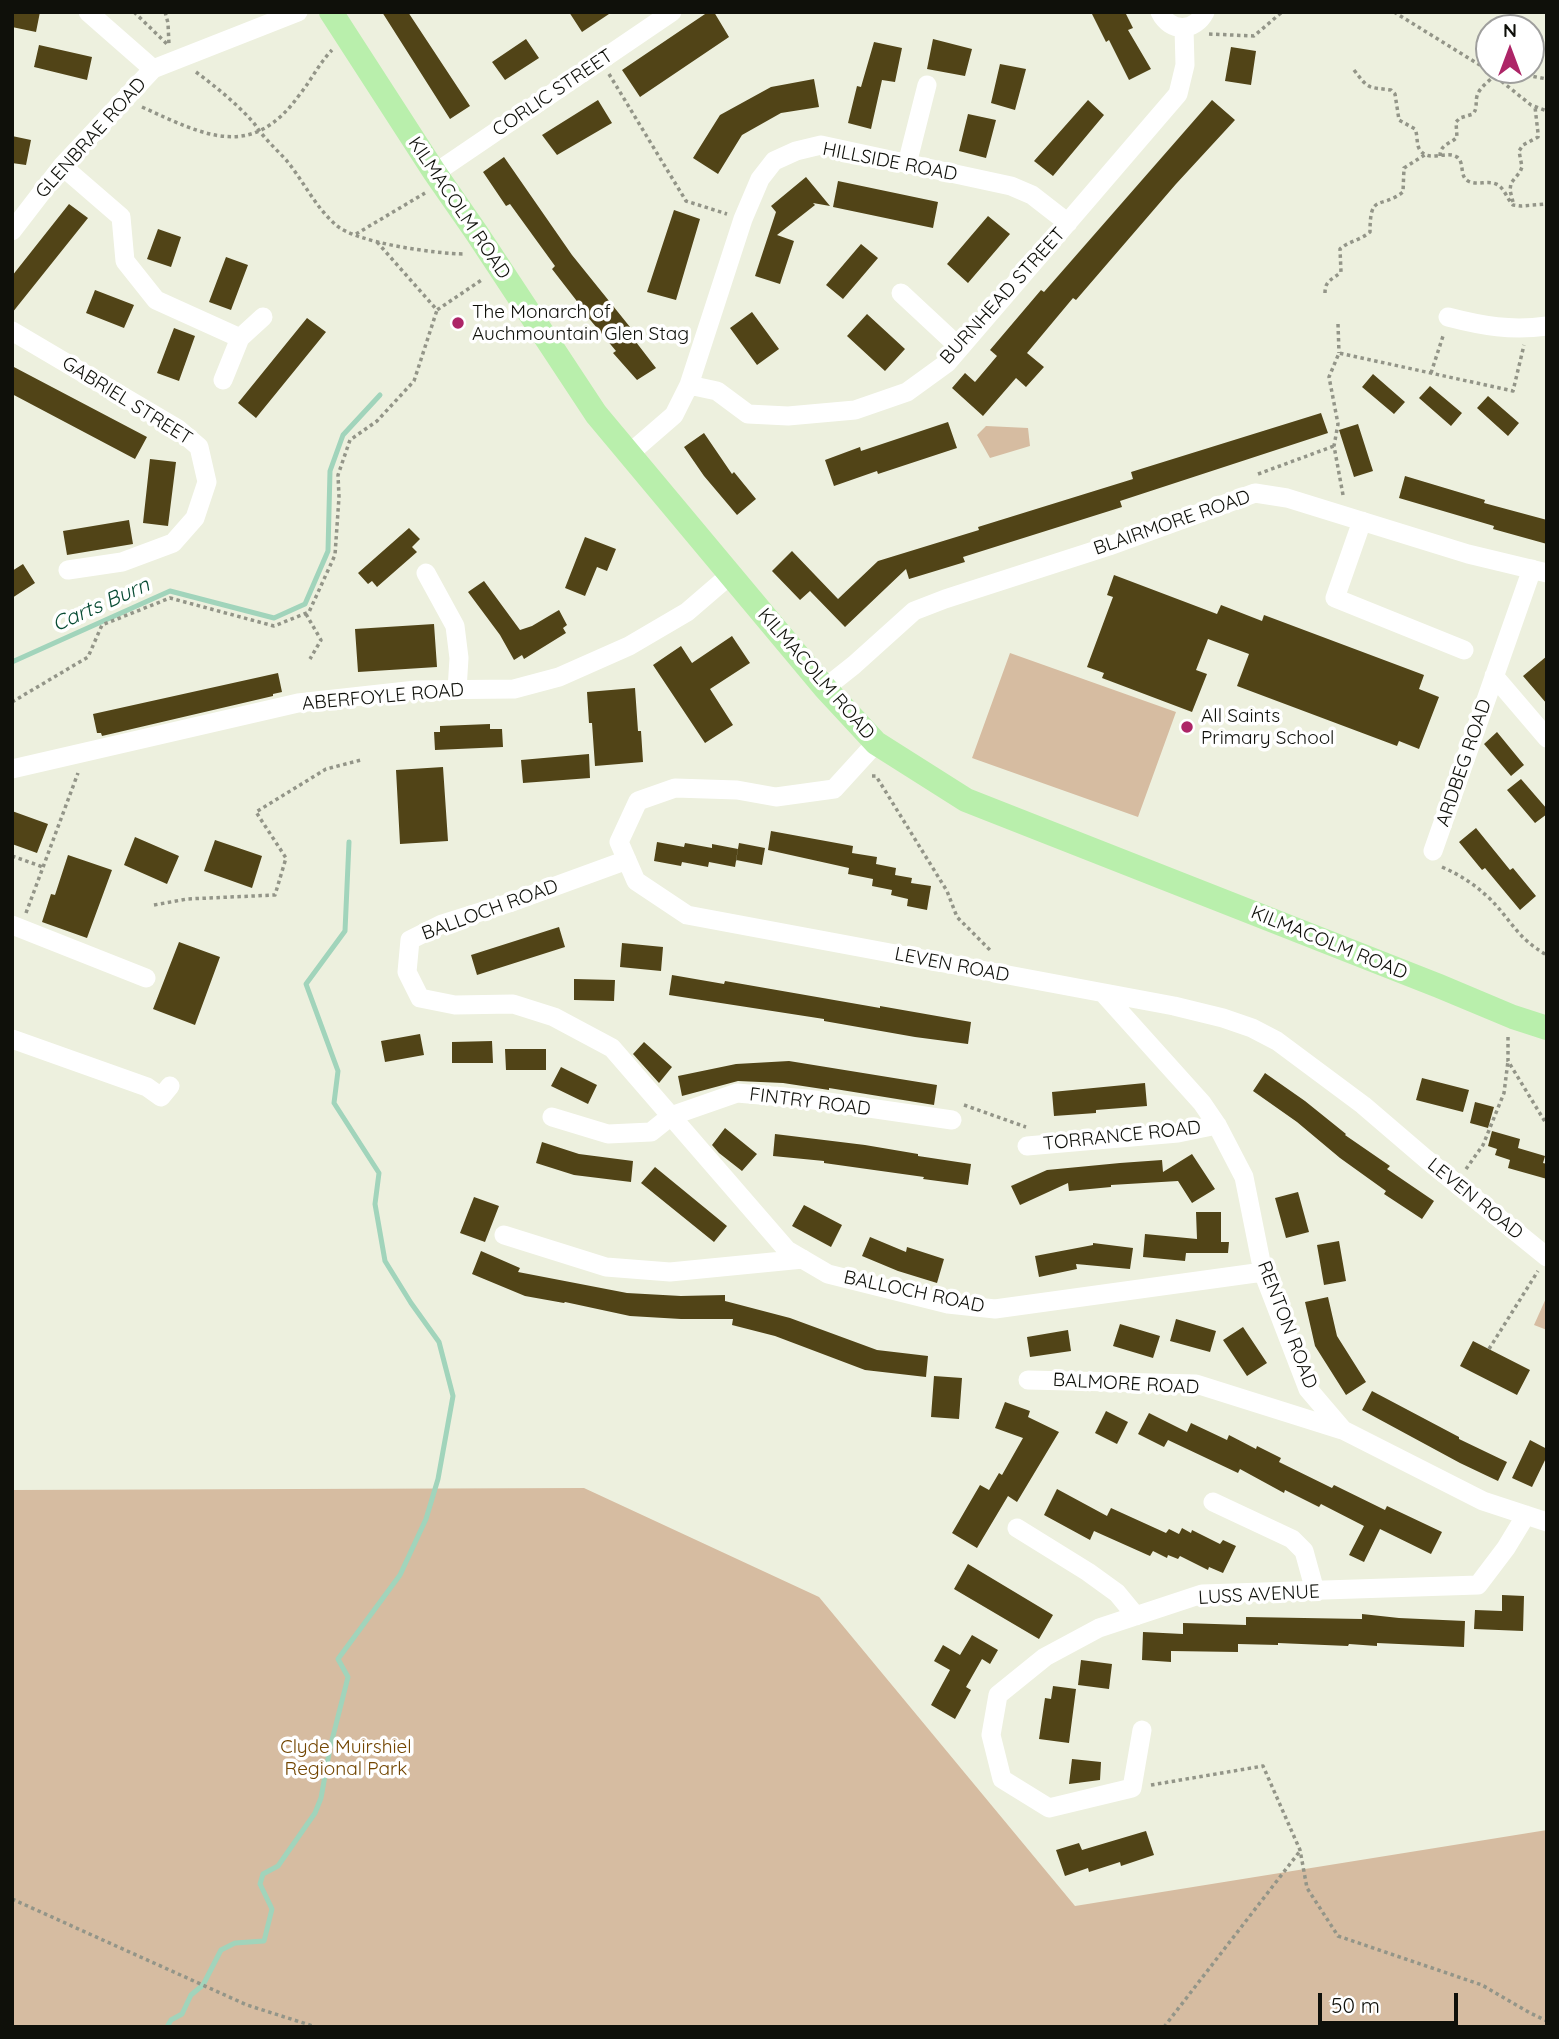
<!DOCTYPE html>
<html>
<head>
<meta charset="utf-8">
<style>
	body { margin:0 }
	#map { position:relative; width:1559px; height:2039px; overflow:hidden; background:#edf0de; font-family:Quicksand,sans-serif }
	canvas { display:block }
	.frame { position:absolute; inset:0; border:14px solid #0f100a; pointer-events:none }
	.north { position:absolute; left:1475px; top:14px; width:70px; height:70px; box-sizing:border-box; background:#fff; border:2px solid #9f9f9d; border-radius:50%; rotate:0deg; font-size:19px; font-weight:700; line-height:28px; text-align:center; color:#0f100a }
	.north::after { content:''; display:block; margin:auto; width:24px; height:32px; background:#ad2567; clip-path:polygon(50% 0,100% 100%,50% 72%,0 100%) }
	.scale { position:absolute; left:1318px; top:1993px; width:140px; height:32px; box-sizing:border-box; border:4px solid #0f100a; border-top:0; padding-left:9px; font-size:21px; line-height:24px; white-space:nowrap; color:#0f100a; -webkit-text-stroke:5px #fff; paint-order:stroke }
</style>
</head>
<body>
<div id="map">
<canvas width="1559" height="2039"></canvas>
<div class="frame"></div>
<div class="north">N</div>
<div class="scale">50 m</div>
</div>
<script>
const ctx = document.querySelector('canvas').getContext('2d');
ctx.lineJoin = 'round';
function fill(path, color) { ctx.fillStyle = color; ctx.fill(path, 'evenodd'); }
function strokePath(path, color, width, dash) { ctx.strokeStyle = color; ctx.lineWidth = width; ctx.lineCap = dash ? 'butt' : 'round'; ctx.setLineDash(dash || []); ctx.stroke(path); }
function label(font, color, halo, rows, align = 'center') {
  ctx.font = font + ' Quicksand,sans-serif'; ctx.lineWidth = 7; ctx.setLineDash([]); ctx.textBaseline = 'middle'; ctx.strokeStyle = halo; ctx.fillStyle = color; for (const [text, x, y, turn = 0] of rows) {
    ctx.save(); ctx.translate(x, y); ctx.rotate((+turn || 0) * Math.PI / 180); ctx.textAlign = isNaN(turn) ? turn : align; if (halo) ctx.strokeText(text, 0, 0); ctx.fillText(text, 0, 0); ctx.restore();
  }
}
const green = new Path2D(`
	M986,426L1028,428L1030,446L990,458L977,435Z
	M1010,653L1176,712L1138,817L972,758Z
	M1547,1296V1330L1534,1325Z
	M584,1488L819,1597L1075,1906L1547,1830V2027H12V1490Z`);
const stream = new Path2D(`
	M12,662L170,591L274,618L305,604L328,551L330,471L343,435L380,395
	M167,2027L171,2020L182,2014L191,1995L203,1985L221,1950L235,1943L264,1941L272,1909L260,1884L263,1874L278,1866L315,1813L321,1798L330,1748L348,1677L338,1659L400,1575L426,1519L438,1479L453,1396L439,1342L411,1303L385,1261L375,1204L379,1173L334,1103L338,1071L306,984L345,931L349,842`);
const building = new Path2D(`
	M12,12H40L36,32L12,27Z
	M382,12H408L470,106L450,119Z
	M569,12H612L582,32Z
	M708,12H714L729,37L640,97L622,70Z
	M1091,12H1125L1133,28L1128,30L1151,69L1129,80L1109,40L1106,42Z
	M526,39L539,58L505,80L492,62Z
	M933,39L972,49L965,76L927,69Z
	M874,42L902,48L895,82L882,80L871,129L848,123L857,86L861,87Z
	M39,45L92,57L87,80L34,67Z
	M1231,47L1256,51L1251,85L1225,81Z
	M1000,64L1026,69L1015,110L991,103Z
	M814,79L819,107L781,113L742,135L718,174L693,158L720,115L771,87Z
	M598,100L612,123L557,155L542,135Z
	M1088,100L1104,115L1053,176L1034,161Z
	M1212,100L1235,120L1176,184L1076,300L1073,298L1027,353L1044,367L1026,387L1016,378L983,416L952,388L965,373L975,382L997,356L990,350L1041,290L1044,292Z
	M968,114L996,120L986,158L959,151Z
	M12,136L31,140L26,165L12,163Z
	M504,157L572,255L630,327L626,329L656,368L637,380L613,353L616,351L582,310L583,309L552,269L555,266L510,204L506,206L483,172Z
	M806,177L830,206L813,203L815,205L777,235L794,241L780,284L755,276L776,212L771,206Z
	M838,181L938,202L933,228L833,207Z
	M69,204L88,218L12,313V276Z
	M674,210L700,219L676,300L647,292Z
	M988,216L1010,234L968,283L947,264Z
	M158,229L181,237L171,267L147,259Z
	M861,244L878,258L843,299L826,285Z
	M226,257L248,265L231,310L209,302Z
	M95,290L134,305L124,328L86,313Z
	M752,312L779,349L757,365L730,328Z
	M867,314L905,349L885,371L847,336Z
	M307,318L326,332L256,418L238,403Z
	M174,328L195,336L179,381L157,373Z
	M12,366L147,437L135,459L12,394Z
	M1373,374L1405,402L1394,414L1362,387Z
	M1430,386L1462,413L1451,426L1419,398Z
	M1488,396L1519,423L1508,436L1477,408Z
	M1321,413L1328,433L1120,501L1122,507L963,557L965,562L909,579L906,569L845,627L810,591L800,600L772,571L792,551L838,599L878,561L979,530L978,527L1133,479L1131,472Z
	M948,422L957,448L878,474L877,471L834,486L825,460L860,447L861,451Z
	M1358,424L1373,471L1354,477L1339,430Z
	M704,433L732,474L734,472L756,499L737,515L704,476L684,447Z
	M150,459L176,462L168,526L143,523Z
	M1405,476L1485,500L1484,503L1547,520V544L1493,529L1494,526L1399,498Z
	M129,520L133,544L67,555L63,531Z
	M409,528L420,539L412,547L417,552L377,587L372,581L368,584L358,573Z
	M585,537L616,549L607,571L597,567L585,596L565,588Z
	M23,564L35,583L12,598V571Z
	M1114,575L1217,614L1221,605L1262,621L1264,615L1424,675L1419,689L1439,697L1419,749L1399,741L1397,746L1237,686L1249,654L1208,639L1196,670L1207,674L1192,712L1102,678L1104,673L1087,667L1113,597L1107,595Z
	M484,581L520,630L532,626L559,610L567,625L563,628L566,633L524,659L522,655L514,660L500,635L468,592Z
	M434,624L437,667L358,672L355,629Z
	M732,636L750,663L710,689L733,725L705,743L653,665L681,646L692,663Z
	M1547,656V704L1523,676Z
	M278,673L282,692L273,694V696L102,736L101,733H97L93,714Z
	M635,688L638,731H641L643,762L595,766L592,723H589L587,692Z
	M490,724V729H502L503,747L435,750L434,732H440V726Z
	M1497,732L1524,765L1511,776L1484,744Z
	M589,754L590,778L523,783L521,760Z
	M443,767L448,841L400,844L396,770Z
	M1521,779L1547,809V814L1535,823L1507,790Z
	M12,811L48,824L37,853L12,844Z
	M1476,828L1510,870L1513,868L1536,896L1520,910L1485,868L1482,870L1459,842Z
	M771,831L853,846L852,853L877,857L876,864L896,868L895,875L912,878L911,883L931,886L927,910L907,906L908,899L891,895L892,890L872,886L873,879L848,874L849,868L768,850Z
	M135,837L179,856L167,884L124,865Z
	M215,840L262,856L252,888L204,871Z
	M657,842L684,847L685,843L712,848V844L738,849L735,867L709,862L708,867L682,862L681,866L654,861Z
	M739,843L765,848L762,865L736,860Z
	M68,855L112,870L87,938L42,922L51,894L55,895Z
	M559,927L565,947L477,975L471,955Z
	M179,942L220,957L195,1025L153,1009Z
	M622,943L663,947L661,971L620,967Z
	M672,975L724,984L725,981L880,1008V1006L971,1022L968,1044L915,1037L824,1021V1019L669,995Z
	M574,979L615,980L614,1001L574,1000Z
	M420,1034L424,1055L385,1062L381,1041Z
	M492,1041L493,1063H452V1042Z
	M644,1042L672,1067L659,1083L633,1054Z
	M505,1049H546V1070H506Z
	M789,1061L937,1085L934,1105L829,1088V1090L783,1083L738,1081L682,1096L678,1076L736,1064Z
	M561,1067L597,1085L588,1104L551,1086Z
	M1265,1073L1305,1101L1346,1134L1345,1135L1390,1166L1387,1169L1434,1201L1422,1219L1384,1194L1386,1191L1340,1158L1297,1122L1253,1091Z
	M1422,1078L1469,1090L1463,1112L1416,1100Z
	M1145,1083L1147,1106L1096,1110V1113L1054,1116L1052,1092Z
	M1475,1102L1494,1107L1488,1128L1470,1123Z
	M725,1128L757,1154L742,1171L719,1153L712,1145Z
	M1492,1131L1520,1139L1518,1148L1545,1156L1543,1163L1547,1164V1179L1508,1168L1510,1160L1495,1155L1497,1149L1488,1146Z
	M775,1134L865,1145L918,1154V1156L971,1164L968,1185L923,1179L924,1177L824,1163V1161L773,1156Z
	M542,1142L579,1154L633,1161L631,1182L574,1175L536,1163Z
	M1192,1154L1215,1189L1192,1203L1178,1181L1111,1185V1187L1069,1191L1068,1183L1020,1205L1011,1186L1047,1170L1120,1163L1162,1160L1163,1172Z
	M655,1167L727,1226L714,1242L641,1183Z
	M1298,1192L1309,1232L1286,1238L1275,1198Z
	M474,1197L499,1206L485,1242L460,1233Z
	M804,1205L842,1225L831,1247L792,1226Z
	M1196,1212H1221V1242H1229L1228,1253H1186L1185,1261L1143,1257L1145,1234L1197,1239Z
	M870,1237L906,1252L907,1247L944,1259L937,1283L898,1271L862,1256Z
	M1339,1241L1346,1281L1324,1285L1317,1245Z
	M1093,1243L1133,1248L1130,1269L1076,1264L1077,1269L1039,1277L1035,1256L1093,1245Z
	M481,1251L520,1268L518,1272L627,1293L681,1296L725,1295V1301L790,1318L877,1350L928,1356L926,1377L865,1370L775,1336L732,1325L733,1319H681L630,1316L565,1302L564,1303L525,1296L472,1274Z
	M1328,1297L1337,1336L1366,1382L1346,1395L1315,1346L1305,1302Z
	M1176,1319L1216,1331L1210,1352L1170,1341Z
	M1120,1324L1160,1336L1153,1358L1113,1346Z
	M1243,1327L1267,1363L1247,1376L1223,1340Z
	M1068,1330L1071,1351L1030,1357L1027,1337Z
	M1473,1341L1530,1370L1517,1395L1460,1366Z
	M934,1376L962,1378L959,1419L931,1417Z
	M1372,1391L1459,1437V1439L1507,1462L1498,1481L1460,1463L1362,1410Z
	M1005,1402L1030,1411L1028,1417L1059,1432L1017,1502L1008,1496L977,1548L952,1533L980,1485L989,1490L999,1473L1002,1475L1023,1438L995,1428Z
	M1106,1411L1128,1422L1117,1444L1095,1433Z
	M1149,1413L1187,1432L1191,1423L1227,1440L1229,1435L1256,1449L1257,1446L1281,1458L1279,1462L1332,1488L1334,1485L1385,1510L1387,1506L1442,1532L1431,1554L1380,1529L1364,1562L1349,1555L1364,1526L1321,1504L1319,1507L1285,1490L1284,1493L1240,1469L1238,1473L1168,1440L1164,1447L1138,1434Z
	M1530,1440L1547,1449V1456L1532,1487L1512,1478Z
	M1057,1489L1107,1516L1111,1508L1166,1533L1169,1529L1179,1534L1182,1528L1191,1533L1192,1530L1220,1544L1223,1540L1236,1546L1223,1573L1209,1567L1208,1570L1180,1556L1178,1559L1168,1555L1167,1558L1153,1551L1150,1556L1094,1531L1090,1540L1044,1515Z
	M968,1564L1053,1615L1039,1639L954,1589Z
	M1502,1595L1524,1596L1523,1631L1474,1629L1475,1610L1502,1611Z
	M1362,1614L1399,1618L1465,1621L1464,1647L1377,1643V1646L1349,1644L1348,1646L1278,1643V1645L1238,1644V1652L1171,1651V1662L1142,1660L1143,1632L1183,1634V1623L1246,1625V1617L1362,1619Z
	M972,1635L998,1650L990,1664L982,1659L966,1687L971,1690L955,1719L931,1705L950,1670L934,1661L943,1645L960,1655Z
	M1081,1660L1112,1664L1109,1689L1078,1685Z
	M1053,1686L1076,1689L1069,1743L1039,1739L1045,1698L1051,1699Z
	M1072,1759L1101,1762L1100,1780L1069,1784Z
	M1146,1831L1154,1855L1121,1866L1120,1862L1089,1872L1088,1868L1065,1876L1056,1850L1079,1843L1082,1850Z`);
const path = new Path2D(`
	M134,12L168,45
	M165,12L168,23L169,45
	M1394,12L1483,67L1489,68
	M1209,34L1254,36L1282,12
	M1485,68L1531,105L1547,111
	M1354,70C1369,90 1368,87 1391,90L1395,94L1399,120L1415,129C1418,135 1416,145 1420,150C1429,163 1446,150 1457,157C1465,163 1459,176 1468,181C1477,186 1487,180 1496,184C1504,187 1507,199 1513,205L1521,206L1547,204
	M1499,70L1547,79
	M196,72C216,87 236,103 252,121C256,125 258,130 262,134C270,144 279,152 287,161C304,182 316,208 336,225C356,243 437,254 465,254
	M609,74L686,201L727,214
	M142,107C204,135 252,162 300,94C312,79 318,65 332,50
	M1440,156C1440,144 1451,144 1457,137L1456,122L1460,118L1473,114C1478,107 1475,104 1477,96C1479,88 1489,81 1494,76
	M1513,202L1510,190L1511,183L1520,172L1522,167L1519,151L1523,145L1538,137V133L1535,107
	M356,234L425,193
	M377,242L437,310L483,279
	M1325,293C1325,280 1332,280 1341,272L1340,249C1349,241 1361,240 1370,232C1370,192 1380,210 1403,192L1404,168L1426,154
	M1338,324L1339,353
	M1431,373L1444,333
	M1258,474L1334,446
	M1343,495L1334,446L1338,424L1329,377L1339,353L1513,391L1524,345
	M306,614L321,640L310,659
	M12,702L88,657L102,625L170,598L274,626L309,612L335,555L339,497L338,475L350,440L377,421L414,381L437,310
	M872,776H876L947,891L957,917L992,952
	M12,856L43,867
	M1442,867C1460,875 1474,884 1488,897C1511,919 1516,938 1547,955
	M154,905L187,899L275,895L286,858L256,812L326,769L361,760
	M26,913L78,773
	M1508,1037V1061L1547,1125
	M964,1105L1026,1127
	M1466,1169L1483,1145L1504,1093L1508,1061
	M1489,1349L1538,1271
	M1151,1785L1263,1766L1300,1850L1307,1888L1338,1936L1482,1985L1530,2013L1547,2021
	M12,1899L247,2005L316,2027
	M1164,2027L1300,1851`);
const minor = new Path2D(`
	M88,12L153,69
	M1160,12C1170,33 1195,32 1205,12
	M907,164L927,85
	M62,166L121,217L125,261L156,300L240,338
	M435,173L672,12
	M12,231L62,166L153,69L298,12
	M901,293L959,347
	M1448,317C1483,326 1511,331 1547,326
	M12,331L178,429L199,447L207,482L195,518L173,543L122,562L68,570
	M223,380L240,338L263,317
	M689,385L743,219L760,179L774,161L796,151L821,145L1011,186L1032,195L1068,223
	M629,454L674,415L689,385L717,391L748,414L788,416L855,410L907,392L947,363L1178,94L1185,65L1184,28
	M1362,521L1335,598L1464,650
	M426,573L455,626L459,658L457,690
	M1494,676L1547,738
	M825,688L854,665L914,611L945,599L1109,546L1255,493L1287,498L1468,554L1547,573
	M876,743L834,789L776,797L737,790L675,788L638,801L619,842L636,881L687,915L1174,1006L1223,1018L1252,1028L1277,1041L1363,1105L1426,1159L1547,1257
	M12,769L298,703L416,690L514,689L559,677L629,646L687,612L730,575
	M1433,851L1532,569
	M627,860L509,903L442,924L410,940L407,972L420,998L455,1005L513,1004L554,1017L612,1048L787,1250L828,1274L948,1304L995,1309L1263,1272
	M12,925L146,978
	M1104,994L1202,1103L1217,1125L1244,1177L1263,1272L1308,1389L1343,1430L1483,1501L1547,1522
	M12,1039L147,1087L161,1097L170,1086
	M552,1117L608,1134L651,1132L671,1116L737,1093L807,1099L952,1120
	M1027,1146L1178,1133L1217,1125
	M504,1235L606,1267L670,1272L803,1259
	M1028,1380L1196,1384L1342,1430
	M1213,1502L1292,1539L1304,1551L1315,1591
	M1017,1528L1088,1572L1117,1593L1136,1616
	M1142,1730L1132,1788L1049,1808L1002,1779L991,1735L998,1695L1045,1657L1099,1628L1202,1594L1478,1585L1506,1548L1526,1515`);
const major = new Path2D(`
	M331,12L435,173L476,232L596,414L825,688L876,743L966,800L1439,986L1513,1017L1547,1028`);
const markers = [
	[458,323,7,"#ad2567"],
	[1187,727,7,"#ad2567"]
];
const streetNames = [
	["CORLIC STREET",553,93,-34],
	["GLENBRAE ROAD",91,138,-48],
	["HILLSIDE ROAD",890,162,11],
	["KILMACOLM ROAD",459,208,56],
	["BURNHEAD STREET",1003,296,-48],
	["GABRIEL STREET",127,401,32],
	["BLAIRMORE ROAD",1172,523,-19],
	["KILMACOLM ROAD",816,674,49],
	["ABERFOYLE ROAD",383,697,-5],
	["ARDBEG ROAD",1464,763,-71],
	["BALLOCH ROAD",490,910,-20],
	["KILMACOLM ROAD",1329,943,22],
	["LEVEN ROAD",952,965,11],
	["FINTRY ROAD",810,1102,7],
	["TORRANCE ROAD",1122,1136,-6],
	["LEVEN ROAD",1475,1199,39],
	["BALLOCH ROAD",914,1292,12],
	["RENTON ROAD",1287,1325,69],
	["BALMORE ROAD",1126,1384,3],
	["LUSS AVENUE",1259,1595,-3]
];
const poiNames = [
	["The Monarch of",472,312],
	["Auchmountain Glen Stag",472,334],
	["All Saints",1201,716],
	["Primary School",1201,738]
];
const parkNames = [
	["Clyde Muirshiel",346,1747],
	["Regional Park",346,1769]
];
const waterNames = [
	["Carts Burn",101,605,-24]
];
fill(green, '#d6bca1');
strokePath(stream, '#a1d4bb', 5);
fill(building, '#514417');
strokePath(path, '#939588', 3.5, [3.5, 3.5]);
strokePath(minor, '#fff', 19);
strokePath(major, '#b9efac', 24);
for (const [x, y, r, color] of markers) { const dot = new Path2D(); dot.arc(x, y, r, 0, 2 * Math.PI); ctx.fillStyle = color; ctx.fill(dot); strokePath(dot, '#fff', 2.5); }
label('19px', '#0f100a', '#fff', streetNames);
label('19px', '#0f100a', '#fff', poiNames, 'left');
label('19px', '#724501', '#fff', parkNames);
label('italic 21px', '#084c34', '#fff', waterNames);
</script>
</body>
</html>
